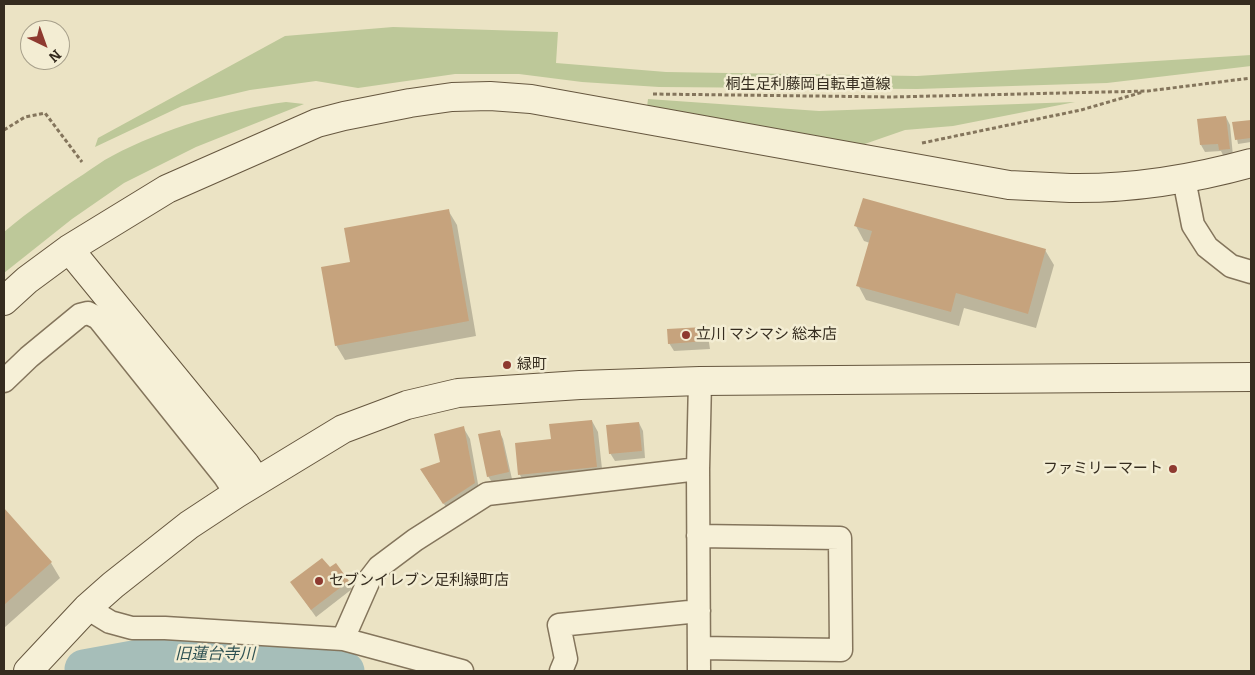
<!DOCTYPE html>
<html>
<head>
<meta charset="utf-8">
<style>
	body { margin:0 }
	#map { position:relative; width:1255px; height:675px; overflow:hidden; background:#ebe3c4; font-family:Bitter,serif }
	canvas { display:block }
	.frame { position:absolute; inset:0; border:5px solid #352c1f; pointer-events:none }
	.north { position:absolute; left:20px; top:20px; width:50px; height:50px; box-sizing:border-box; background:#f3edd3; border:1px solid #a7a08b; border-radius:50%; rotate:138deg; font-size:14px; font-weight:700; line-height:20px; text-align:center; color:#352c1f }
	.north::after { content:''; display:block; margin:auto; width:18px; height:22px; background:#8e3a30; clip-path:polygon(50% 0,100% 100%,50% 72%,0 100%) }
</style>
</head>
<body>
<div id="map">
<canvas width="1255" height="675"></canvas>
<div class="frame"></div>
<div class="north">N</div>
</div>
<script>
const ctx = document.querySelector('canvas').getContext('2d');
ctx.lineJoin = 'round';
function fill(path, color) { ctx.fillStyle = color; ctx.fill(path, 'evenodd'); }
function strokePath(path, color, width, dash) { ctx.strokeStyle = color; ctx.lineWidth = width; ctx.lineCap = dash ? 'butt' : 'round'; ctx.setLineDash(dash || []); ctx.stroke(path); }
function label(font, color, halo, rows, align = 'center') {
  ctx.font = font + ' Bitter,"Noto Sans JP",serif'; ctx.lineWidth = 5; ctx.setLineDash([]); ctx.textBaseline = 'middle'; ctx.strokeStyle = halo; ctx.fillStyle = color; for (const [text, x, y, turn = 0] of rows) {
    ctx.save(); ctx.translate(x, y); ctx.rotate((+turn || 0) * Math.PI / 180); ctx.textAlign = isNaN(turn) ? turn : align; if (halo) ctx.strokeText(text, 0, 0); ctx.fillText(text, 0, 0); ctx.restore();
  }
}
const green = new Path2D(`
	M393,27L558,32L556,63L666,72L917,76L1251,55V66L1107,83L917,89L659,87L582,82L519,74H455L358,88L316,81L250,90L182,106L95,147L98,138L285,36Z
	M648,99L819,111L1075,102L953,126L905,130L856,147L647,107Z
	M286,102L304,104L196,147L124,183L72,219L4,273V232C29,211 56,192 84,174C93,168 102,161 112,156C165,128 226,110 286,102Z`);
const shadow = new Path2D(`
	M1226,117L1230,125L1233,156L1224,157L1221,151L1205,152L1201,145Z
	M1251,121V142L1238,144L1234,123Z
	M448,210L457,225L476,336L345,360L336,345Z
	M856,226L1045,250L1054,265L1036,328L964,308L959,326L866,300L858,285L870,243L864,241Z
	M703,328L708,336L710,349L674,351L669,343Z
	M592,421L598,432L603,478L526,486L520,475L516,444L552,440Z
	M639,423L643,431L645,458L615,461L610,453Z
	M463,427L470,439L480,495L451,514L428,481Z
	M499,431L503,439L512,479L493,484L488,476Z
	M4,510L51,563L60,578L4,628Z
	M329,569L348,582L352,589L316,617L291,582Z`);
const river = new Path2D(`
	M84,669L161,655L210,654L265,656L345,671`);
const building = new Path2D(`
	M1226,116L1230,149L1219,150L1218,144L1200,145L1197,119Z
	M1251,120V138L1235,140L1232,122Z
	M863,198L1046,249L1028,314L956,293L951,312L856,286L872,231L854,226Z
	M449,209L469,321L335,346L321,267L350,262L344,228Z
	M704,327L706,341L668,344L667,329Z
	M592,420L597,467L518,475L515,443L551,439L549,424Z
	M639,422L642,451L609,454L606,425Z
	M464,426L475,483L443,504L420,469L440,462L434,434Z
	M500,430L509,472L487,477L478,434Z
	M4,508L52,562L4,605Z
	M322,558L330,567L336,563L349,581L311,610L290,582Z`);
const path = new Path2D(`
	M653,94L892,97L1148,91L1251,78
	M4,130L25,117L45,113L82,162
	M922,143L1081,110L1143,92`);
const street = new Path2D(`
	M1184,179L1193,225L1207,247L1231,266L1251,272
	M4,381L29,357L80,315L88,313L98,318L225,477L236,494
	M698,536L840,538L841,650L699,648
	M87,608L110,622L132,628H165L343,639L462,671
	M343,639L369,580L379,567L415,540L487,494L698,469
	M561,671L566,659L559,625L699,611
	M699,671L698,469L700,381`);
const secondary = new Path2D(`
	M69,249L245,464L256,481
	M4,301L27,280L69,249L167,189L317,123L344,116L410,103L452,97L490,96L531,99L1009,185C1030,186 1050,187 1070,188C1131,189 1193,179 1251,163
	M28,671L87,608L113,585L189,525L236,494L343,429L407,405L458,393L580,385L700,381L1251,377`);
const markers = [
	[686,335,5,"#8e3a30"],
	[507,365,5,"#8e3a30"],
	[1173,469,5,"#8e3a30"],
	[319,581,5,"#8e3a30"]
];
const streetNames = [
	["桐生足利藤岡自転車道線",808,85]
];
const poiNames = [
	["立川 マシマシ 総本店",696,335],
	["緑町",517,365],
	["ファミリーマート",1163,469,"right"],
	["セブンイレブン足利緑町店",329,581]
];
const waterNames = [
	["旧蓮台寺川",215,655]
];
fill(green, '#bdc899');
fill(shadow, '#0003');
strokePath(river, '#a6beb9', 39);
fill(building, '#c6a37d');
strokePath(street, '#84755c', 25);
strokePath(secondary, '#66573f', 30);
strokePath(path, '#84755c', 3, [4, 2.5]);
strokePath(street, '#f6f0d7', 22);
strokePath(secondary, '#f6f0d7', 28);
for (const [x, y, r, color] of markers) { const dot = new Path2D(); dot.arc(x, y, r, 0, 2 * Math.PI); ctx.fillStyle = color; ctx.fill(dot); strokePath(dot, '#f3edd3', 2); }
label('15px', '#352c1f', '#f3edd3', streetNames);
label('15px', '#352c1f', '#f3edd3', poiNames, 'left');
label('italic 16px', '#2f5253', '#f3edd3', waterNames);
</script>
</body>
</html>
